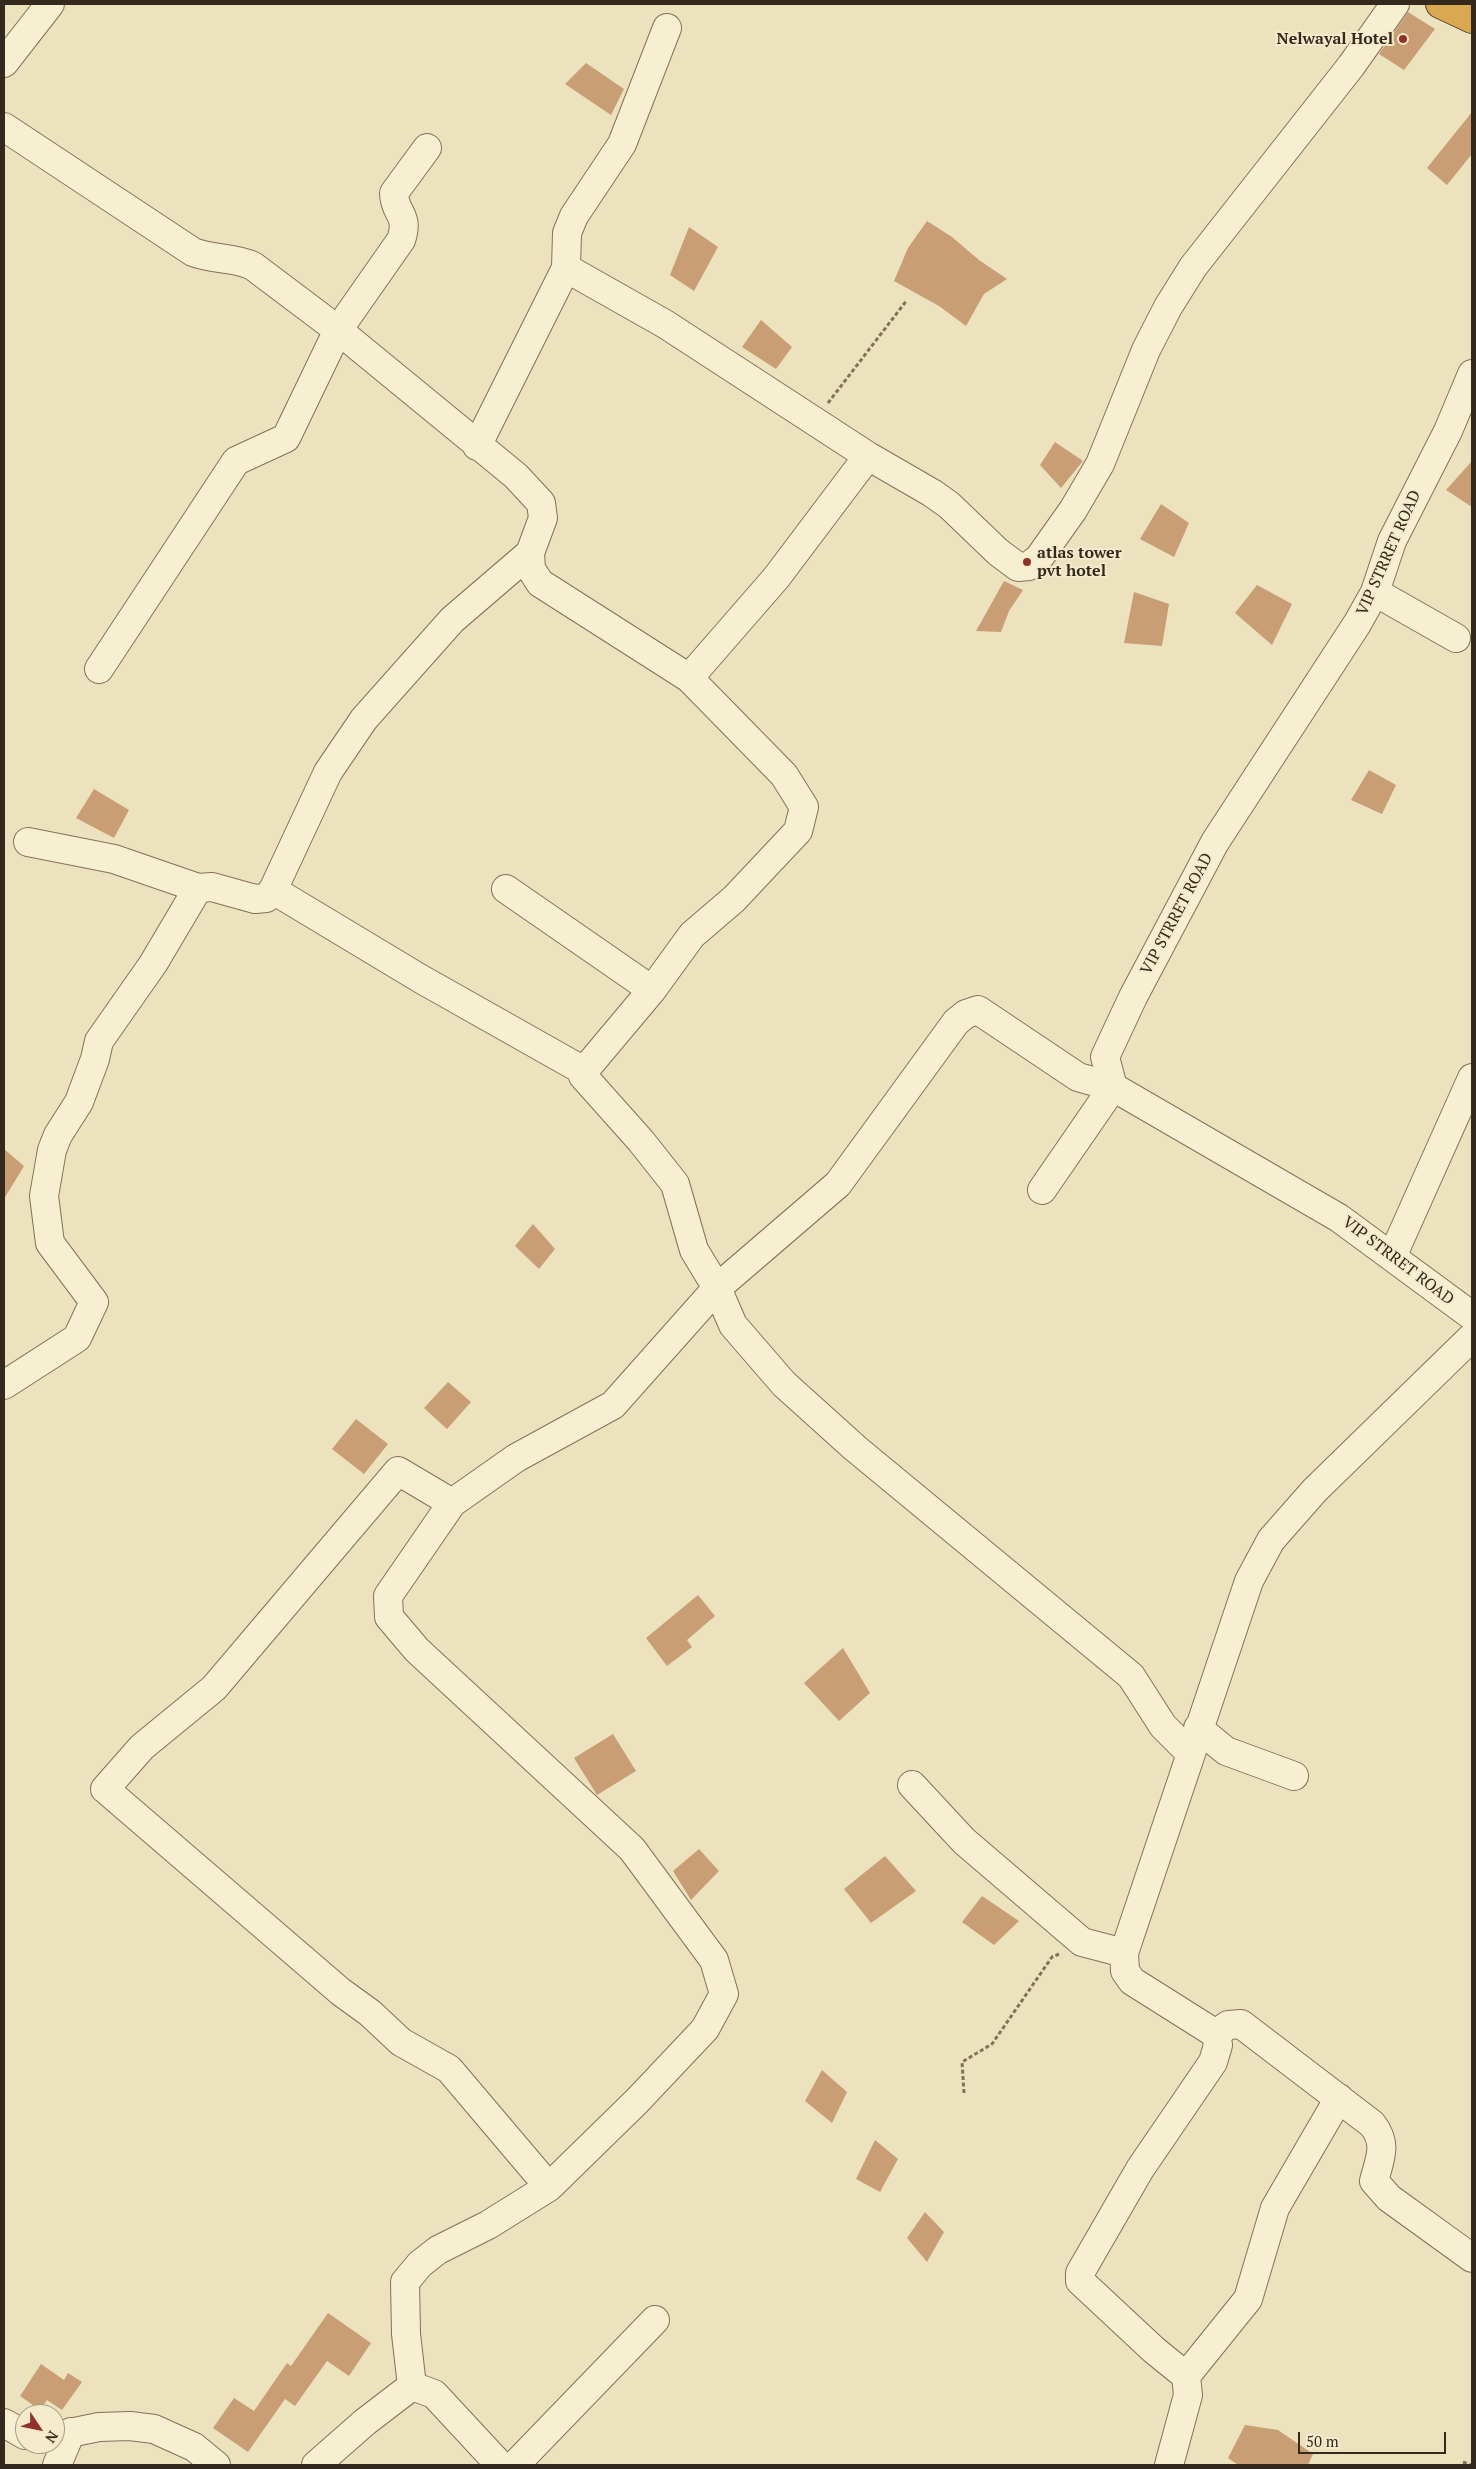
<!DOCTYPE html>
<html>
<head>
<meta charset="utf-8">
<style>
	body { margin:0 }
	#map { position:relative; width:1476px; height:2469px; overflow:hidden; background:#ece2be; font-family:"PT Serif",serif }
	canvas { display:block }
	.frame { position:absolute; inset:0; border:5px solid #33291c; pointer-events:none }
	.north { position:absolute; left:15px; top:2404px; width:50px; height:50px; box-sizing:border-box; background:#f4ebcd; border:1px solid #a79d86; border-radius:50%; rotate:124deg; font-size:14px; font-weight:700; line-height:20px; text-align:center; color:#33291c }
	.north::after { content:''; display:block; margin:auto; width:18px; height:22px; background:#90312a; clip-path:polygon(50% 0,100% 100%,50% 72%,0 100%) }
	.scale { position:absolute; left:1298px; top:2432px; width:148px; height:22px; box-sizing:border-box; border:2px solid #33291c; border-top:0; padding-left:6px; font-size:15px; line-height:18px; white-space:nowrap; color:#33291c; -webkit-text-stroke:4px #f4ebcd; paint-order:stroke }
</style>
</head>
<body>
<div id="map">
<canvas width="1476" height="2469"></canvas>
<div class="frame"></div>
<div class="north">N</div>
<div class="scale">50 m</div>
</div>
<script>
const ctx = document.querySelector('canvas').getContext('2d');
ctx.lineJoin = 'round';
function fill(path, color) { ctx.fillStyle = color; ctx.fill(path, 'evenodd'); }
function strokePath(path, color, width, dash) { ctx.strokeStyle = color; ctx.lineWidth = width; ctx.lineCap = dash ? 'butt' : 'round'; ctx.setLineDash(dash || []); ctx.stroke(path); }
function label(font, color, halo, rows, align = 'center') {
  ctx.font = font + ' "PT Serif",serif'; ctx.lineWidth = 4; ctx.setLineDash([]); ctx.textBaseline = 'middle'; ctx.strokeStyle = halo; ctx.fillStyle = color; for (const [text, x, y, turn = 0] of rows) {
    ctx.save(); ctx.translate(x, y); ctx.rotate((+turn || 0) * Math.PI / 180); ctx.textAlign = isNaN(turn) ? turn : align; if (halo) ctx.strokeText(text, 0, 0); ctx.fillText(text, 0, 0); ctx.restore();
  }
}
const building = new Path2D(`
	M1408,12L1435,29L1404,70L1379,54Z
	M586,63L624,89L611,115L565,84Z
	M1472,112V154L1447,185L1427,168Z
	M927,221L952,237L979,260L1007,279L984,294L966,326L939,306L894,281L908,248Z
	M689,227L718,247L694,291L670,275Z
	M761,320L792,347L776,369L742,347Z
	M1055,442L1083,461L1061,488L1040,465Z
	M1472,461V507L1446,490Z
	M1161,504L1189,523L1174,557L1140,539Z
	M1004,581L1023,590L1009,611L1001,632L976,631Z
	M1257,585L1292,604L1272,645L1235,613Z
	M1134,592L1169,604L1162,646L1124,643Z
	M1369,770L1396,785L1382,814L1351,800Z
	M94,789L129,810L114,838L76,818Z
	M4,1149L24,1166L4,1199Z
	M533,1224L555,1249L539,1269L515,1246Z
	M448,1382L471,1402L447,1429L424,1408Z
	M356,1419L388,1444L364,1474L332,1449Z
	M698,1595L715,1616L687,1640L692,1647L667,1666L646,1638Z
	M843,1648L870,1693L839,1721L804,1683Z
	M613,1734L636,1771L597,1795L574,1758Z
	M699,1849L719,1871L691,1900L673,1871Z
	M885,1856L916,1891L871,1923L844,1889Z
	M982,1896L1019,1921L994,1945L962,1922Z
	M822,2070L847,2092L832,2123L805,2101Z
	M875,2140L898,2159L880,2192L856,2179Z
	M925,2212L944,2232L927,2262L907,2238Z
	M328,2313L371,2343L349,2376L327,2361L295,2406L285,2399L248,2452L213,2428L234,2398L254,2411L287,2363L291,2366Z
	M41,2364L64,2380L68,2373L82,2382L62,2410L47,2400L40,2410L20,2396Z
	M1245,2425L1278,2430L1313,2454L1308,2465H1238L1228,2458Z`);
const path = new Path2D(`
	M828,403L907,300
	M964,2093L962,2062L992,2044L1052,1957L1059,1954
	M1463,2462L1471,2465`);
const minor = new Path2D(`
	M4,63L50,4
	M4,127L193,252C213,260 234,257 253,266L338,330L516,476L541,503L543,518L530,553L531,569L540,583L689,678L784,775L804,807L798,831L734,899L692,935L652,990L584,1071L583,1076L641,1141L675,1184L694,1250L717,1288L733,1325L784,1384L855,1448L1131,1676L1163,1726L1190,1753
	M566,268L665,324L868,456L932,493L949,505L998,552L1018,567L1029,566L1039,558L1073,510L1100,464L1146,350L1168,307L1193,267L1351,66L1395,4
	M1472,374L1448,431L1392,541L1375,592L1357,624L1215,842L1133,997L1105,1057L1113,1087L1339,1218L1472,1316
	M477,446L566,268L567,233L574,216L622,144L667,28
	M1375,592L1456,638
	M99,669L236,461L286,438L338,330L401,240C410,214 394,214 394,193L427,148
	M689,678L776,578L868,456
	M28,842L114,859L198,888
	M506,889L652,990
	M273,890L421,979L584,1071
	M1392,1257L1472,1078
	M4,1385L77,1338L94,1302L50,1243L44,1196L52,1150L58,1135L79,1102L95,1059L99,1041L153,964L198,888L212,887L255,899L266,898L273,890L328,772L364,719L452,620L530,553
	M452,1503L398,1471L214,1688L142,1747L105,1789L341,1992L370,2013L401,2042L449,2069L549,2187
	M1198,1728L1226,1751L1294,1776
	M912,1785L964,1841L1082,1942L1124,1953
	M1216,2034L1228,2025L1241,2024L1372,2124C1388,2144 1380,2158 1374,2181L1389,2198L1472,2258
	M1186,2376L1248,2299L1275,2208L1339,2098
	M412,2386L406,2334L405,2282L420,2264L438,2250L488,2225L549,2187L637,2101L705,2029L724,1994L714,1960L632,1849L417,1650L389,1617L388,1596L452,1503L516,1458L613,1405L717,1288L838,1184L956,1022L966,1014L978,1010L1078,1077L1113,1087L1042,1190
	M4,2423L25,2435
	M55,2436L99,2427L130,2426L154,2429L194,2447L216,2465
	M57,2465L71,2432
	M316,2465L365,2422L412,2386L434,2394L500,2465
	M515,2465L655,2320
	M1169,2465L1188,2395L1186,2376L1154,2350L1080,2281V2273L1140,2169L1213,2062L1218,2045L1216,2034L1132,1981L1125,1971L1124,1953L1249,1581L1271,1540L1315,1490L1472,1337`);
const highway = new Path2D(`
	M1440,4L1472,19`);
const markers = [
	[1403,39,5,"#90312a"],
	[1027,562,5,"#90312a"]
];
const poiNames = [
	["Nelwayal Hotel",1393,39],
	["atlas tower",1037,553,"left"],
	["pvt hotel",1037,571,"left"]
];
const streetNames = [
	["VIP STRRET ROAD",1389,553,-66],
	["VIP STRRET ROAD",1177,914,-62],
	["VIP STRRET ROAD",1398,1261,37]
];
fill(building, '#c99e75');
strokePath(minor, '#837258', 30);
strokePath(highway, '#51402c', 30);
strokePath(path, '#837258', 3, [4, 2.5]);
strokePath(minor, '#f7efd1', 28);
strokePath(highway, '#daa850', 28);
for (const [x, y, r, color] of markers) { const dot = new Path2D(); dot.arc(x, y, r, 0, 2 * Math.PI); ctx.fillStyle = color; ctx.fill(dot); strokePath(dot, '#f4ebcd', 2); }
label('bold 16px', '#33291c', '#f4ebcd', poiNames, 'right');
label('16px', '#33291c', '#f4ebcd', streetNames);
</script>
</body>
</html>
